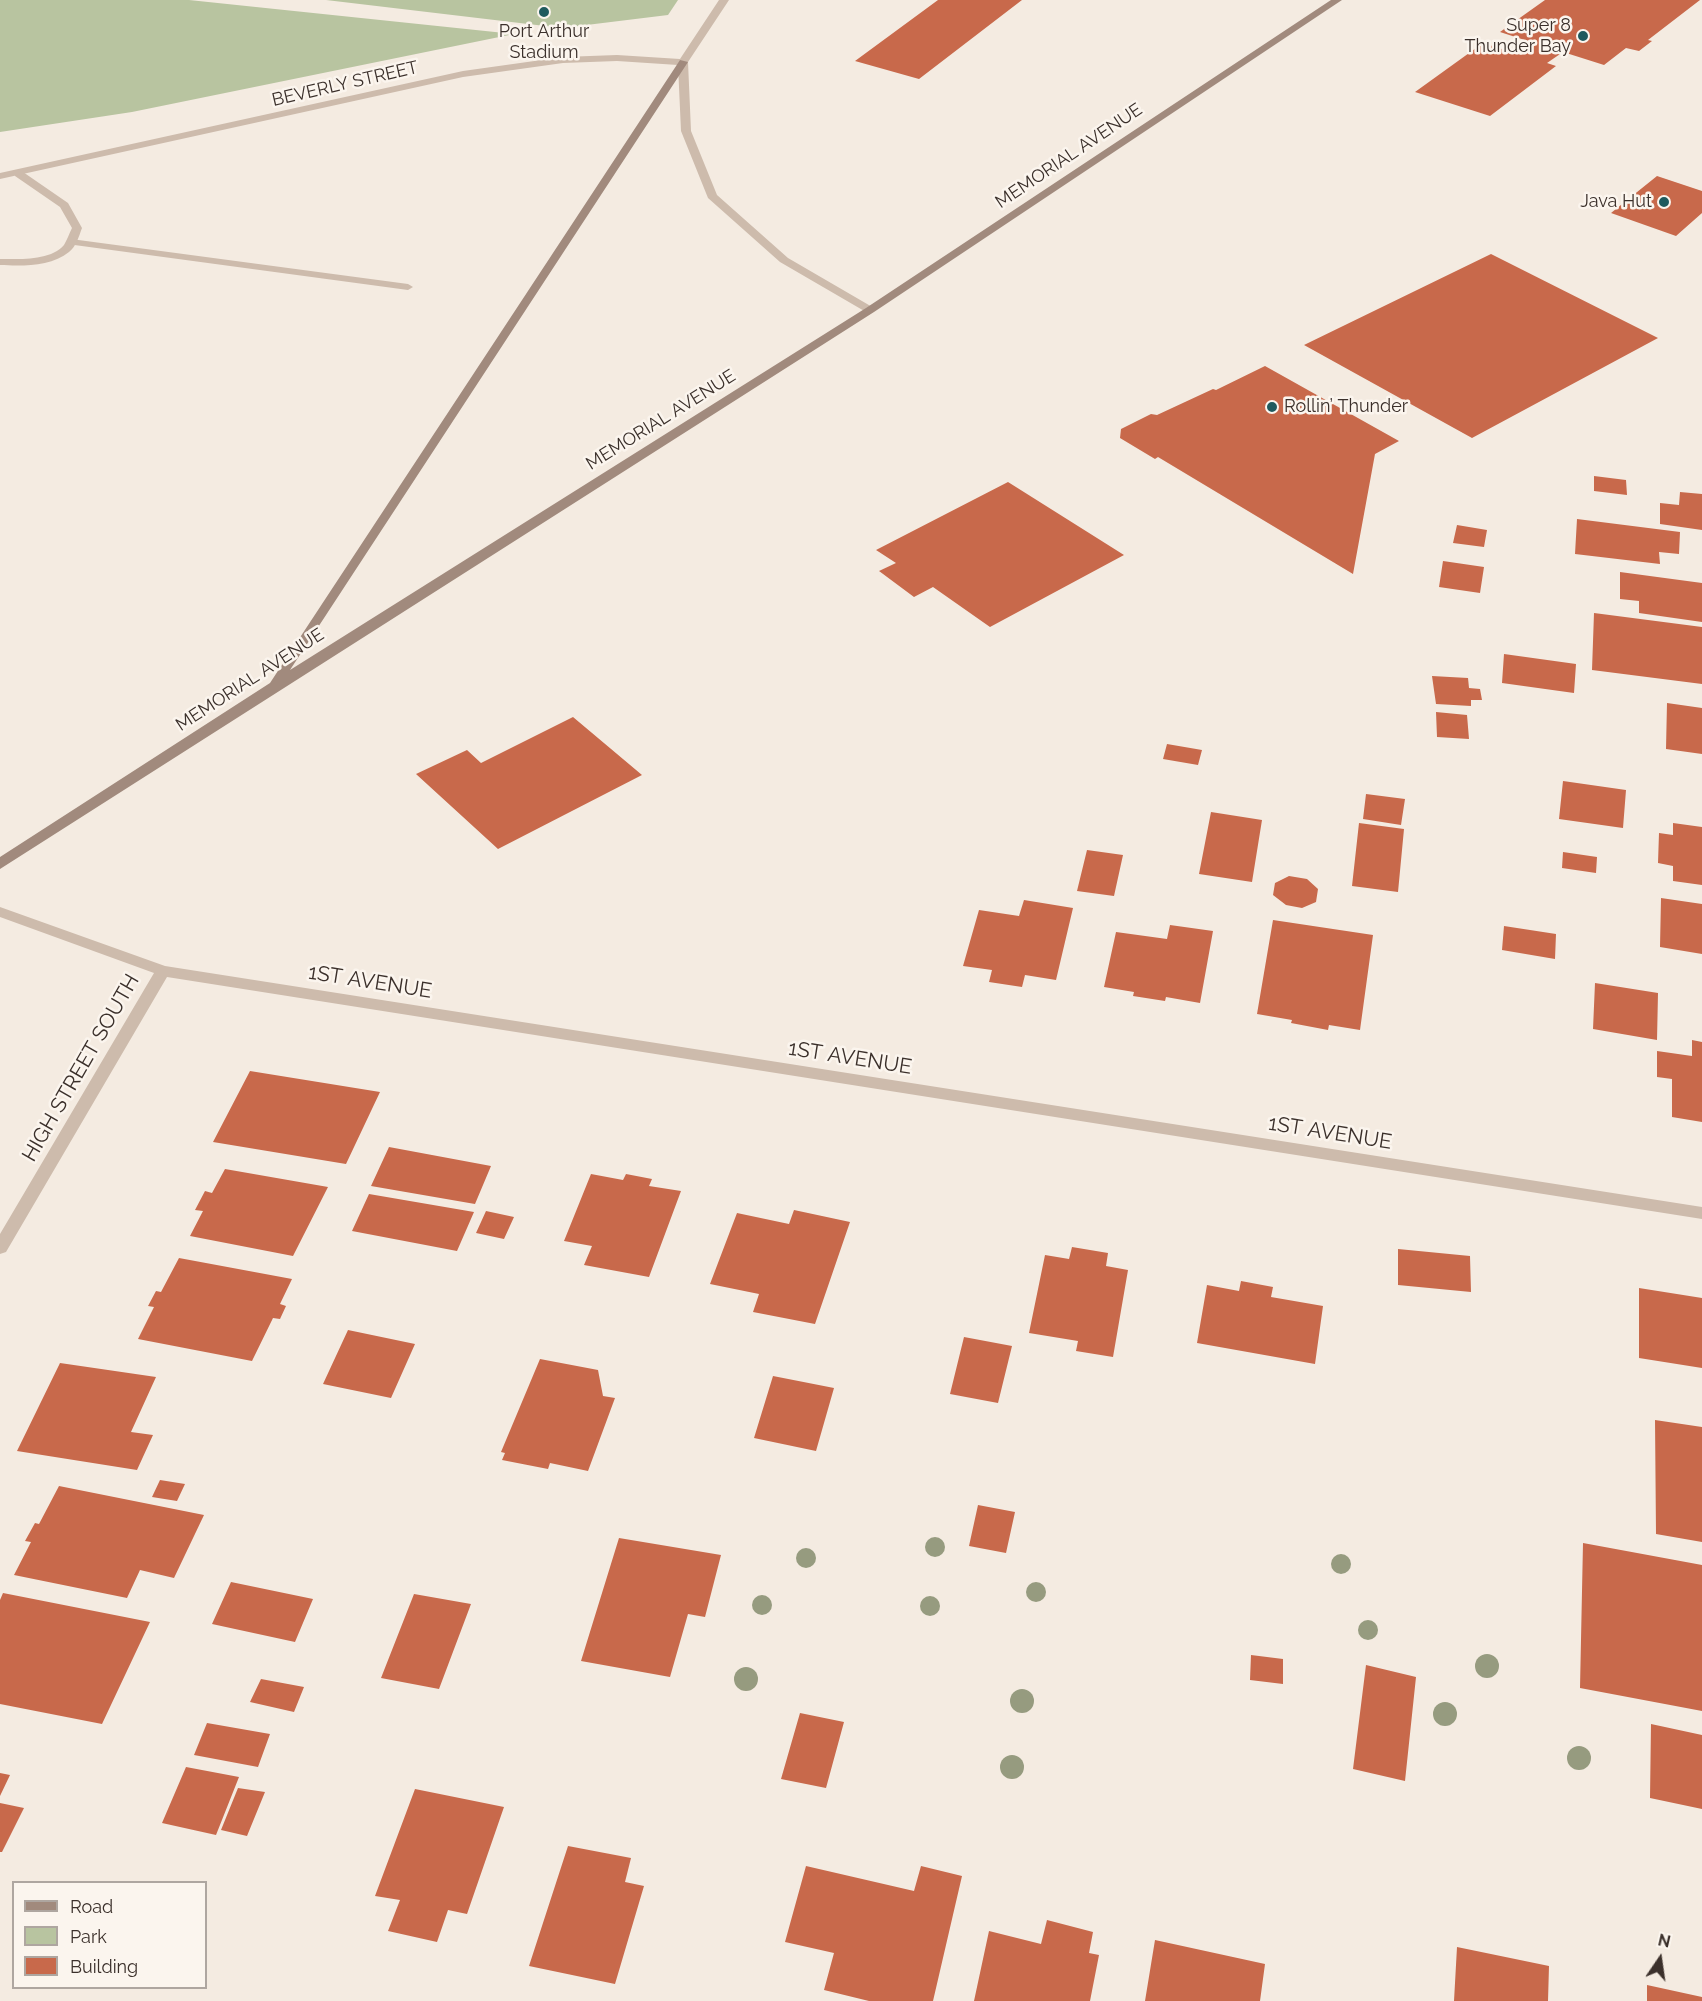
<!DOCTYPE html>
<html>
<head>
<meta charset="utf-8">
<style>
	body { margin:0 }
	#map { position:relative; width:1702px; height:2001px; overflow:hidden; background:#f4ebe1; font-family:Raleway,sans-serif }
	canvas { display:block }
	.legend { position:absolute; left:12px; top:1881px; width:195px; height:108px; box-sizing:border-box; background:#fbf5ee; border:2px solid #aea6a0; margin:0; padding:8px 10px; list-style:none; font-size:18px; color:#3b302b }
	.legend li { display:flex; align-items:center; gap:12px; height:30px }
	.legend b { width:30px; border:2px solid #aea6a0 }
	.north { position:absolute; left:1630px; top:1929px; width:60px; height:60px; -webkit-text-stroke:4px #fbf5ee; paint-order:stroke; rotate:13deg; font-size:16px; font-weight:700; line-height:24px; text-align:center; color:#3b302b }
	.north::after { content:''; display:block; margin:auto; width:21px; height:27px; background:#3b302b; clip-path:polygon(50% 0,100% 100%,50% 72%,0 100%) }
</style>
</head>
<body>
<div id="map">
<canvas width="1702" height="2001"></canvas>
<ul class="legend">
<li><b style="height:8px;background:#a18a7d"></b>Road</li>
<li><b style="height:16px;background:#b8c4a0"></b>Park</li>
<li><b style="height:16px;background:#c8694b"></b>Building</li>
</ul>
<div class="north">N</div>
</div>
<script>
const ctx = document.querySelector('canvas').getContext('2d');
ctx.lineJoin = 'round';
function fill(path, color) { ctx.fillStyle = color; ctx.fill(path, 'evenodd'); }
function strokePath(path, color, width, dash) { ctx.strokeStyle = color; ctx.lineWidth = width; ctx.lineCap = dash ? 'butt' : 'round'; ctx.setLineDash(dash || []); ctx.stroke(path); }
function label(font, color, halo, rows, align = 'center') {
  ctx.font = font + ' Raleway,sans-serif'; ctx.lineWidth = 5; ctx.setLineDash([]); ctx.textBaseline = 'middle'; ctx.strokeStyle = halo; ctx.fillStyle = color; for (const [text, x, y, turn = 0] of rows) {
    ctx.save(); ctx.translate(x, y); ctx.rotate((+turn || 0) * Math.PI / 180); ctx.textAlign = isNaN(turn) ? turn : align; if (halo) ctx.strokeText(text, 0, 0); ctx.fillText(text, 0, 0); ctx.restore();
  }
}
const green = new Path2D(`
	M0,0H189L514,34L132,112L0,132Z
	M326,0H678L668,15L562,28Z`);
const building = new Path2D(`
	M938,0H1022L919,79L855,61Z
	M1545,0H1700L1648,40L1652,41L1639,51L1626,48L1604,65L1563,52L1547,63L1556,66L1490,116L1415,92L1483,43L1521,55L1537,44L1500,32Z
	M1657,176L1702,191V213L1676,236L1611,213Z
	M1491,254L1658,338L1472,438L1304,345Z
	M1265,366L1399,441L1375,454L1353,574L1158,457L1155,459L1120,438L1121,429L1151,414L1157,415L1213,389L1216,390Z
	M1594,476L1626,480L1627,495L1594,491Z
	M1008,482L1124,555L990,627L933,587L914,597L879,571L896,563L876,550Z
	M1680,492L1702,494V530L1660,524V503L1679,505Z
	M1577,519L1680,532L1679,554L1659,552L1660,564L1575,554Z
	M1457,525L1487,530L1484,547L1453,543Z
	M1443,561L1484,567L1480,593L1439,587Z
	M1620,572L1702,583V622L1639,613V601L1620,599Z
	M1594,613L1702,627V684L1592,670Z
	M1504,654L1576,664L1574,693L1502,683Z
	M1432,676L1468,678L1469,688L1480,689L1482,700H1471V706L1436,704Z
	M1667,703L1702,708V754L1666,749Z
	M1436,712L1467,715L1469,739L1437,737Z
	M573,717L642,775L498,849L416,774L467,750L481,763Z
	M1167,744L1202,750L1198,765L1163,759Z
	M1563,781L1626,790L1623,828L1559,819Z
	M1366,794L1405,799L1401,825L1363,819Z
	M1211,812L1262,820L1252,882L1199,874Z
	M1359,823L1404,829L1398,892L1352,886Z
	M1673,823L1702,827V885L1673,881V866L1658,863L1659,833L1673,835Z
	M1087,850L1123,855L1114,896L1077,891Z
	M1563,852L1597,857L1596,873L1562,868Z
	M1289,876L1307,879L1318,889L1316,902L1302,908L1286,905L1273,895L1275,883Z
	M1661,898L1702,904V954L1660,947Z
	M1024,900L1073,908L1056,980L1025,975L1022,987L989,982L992,970L963,966L979,910L1019,916Z
	M1273,920L1373,935L1360,1030L1329,1025L1328,1030L1291,1023L1292,1020L1257,1014Z
	M1170,925L1213,931L1200,1003L1166,997L1165,1001L1133,996L1134,992L1104,987L1116,932L1167,939Z
	M1504,926L1556,934L1555,959L1502,950Z
	M1595,983L1658,993L1657,1040L1593,1029Z
	M1692,1040L1702,1042V1122L1672,1117V1079L1657,1077V1051L1692,1056Z
	M250,1071L380,1092L346,1164L213,1142Z
	M389,1147L491,1166L475,1204L371,1186Z
	M225,1169L328,1187L293,1256L190,1236L203,1211L195,1210L205,1191L212,1193Z
	M591,1174L623,1180L626,1174L652,1179L649,1186L681,1191L649,1277L584,1265L592,1246L564,1241Z
	M369,1194L474,1212L457,1251L352,1231Z
	M794,1210L850,1222L815,1324L753,1312L759,1294L710,1284L737,1213L789,1224Z
	M486,1211L514,1217L504,1239L476,1233Z
	M1072,1247L1108,1253L1106,1266L1128,1270L1113,1357L1076,1351L1078,1341L1029,1333L1045,1255L1069,1259Z
	M1398,1249L1470,1256L1471,1292L1398,1285Z
	M179,1258L292,1279L280,1304L286,1306L280,1319L273,1318L252,1361L138,1339L154,1307L148,1306L156,1291L161,1292Z
	M1241,1281L1273,1287L1271,1297L1323,1306L1315,1364L1197,1343L1207,1285L1239,1291Z
	M1639,1288L1702,1298V1368L1639,1358Z
	M348,1330L415,1344L391,1398L323,1384Z
	M964,1337L1012,1346L998,1403L950,1394Z
	M540,1359L598,1370L603,1396L615,1398L588,1471L550,1463L548,1469L502,1460L505,1453L501,1452Z
	M60,1363L156,1377L131,1432L153,1435L137,1470L17,1451Z
	M773,1376L834,1388L816,1451L754,1438Z
	M1655,1420L1702,1427V1542L1656,1534Z
	M160,1480L185,1484L177,1501L152,1497Z
	M59,1486L204,1515L174,1578L140,1570L127,1598L14,1575L31,1542L25,1541L35,1523L39,1524Z
	M978,1505L1015,1512L1006,1553L969,1546Z
	M619,1538L721,1555L705,1617L688,1614L670,1677L581,1661Z
	M1583,1543L1702,1565V1711L1580,1688Z
	M231,1582L313,1599L295,1642L212,1624Z
	M3,1593L150,1622L102,1724L0,1704V1600Z
	M414,1594L471,1604L439,1689L381,1678Z
	M1251,1655L1283,1659V1684L1250,1680Z
	M1366,1665L1416,1677L1405,1781L1353,1769Z
	M261,1679L304,1687L294,1712L250,1702Z
	M800,1713L844,1722L826,1788L781,1779Z
	M207,1723L270,1734L258,1767L194,1755Z
	M1651,1724L1702,1735V1809L1650,1798Z
	M186,1767L239,1777L216,1835L162,1823Z
	M0,1773L10,1775L0,1796Z
	M238,1788L265,1792L247,1836L221,1830Z
	M415,1789L504,1807L467,1914L448,1910L437,1942L388,1931L400,1900L375,1896Z
	M0,1803L24,1808L2,1852H0Z
	M568,1846L631,1858L625,1882L644,1886L615,1984L529,1966Z
	M806,1866L914,1891L921,1866L962,1876L933,2001H869L824,1990L834,1953L785,1942Z
	M1047,1920L1093,1932L1089,1953L1099,1955L1090,2001H974L989,1931L1041,1944Z
	M1155,1940L1265,1964L1260,2001H1145Z
	M1457,1947L1549,1966L1548,2001H1454Z
	M1647,1985L1702,1997V2001H1647Z`);
const service = new Path2D(`
	M71,239L408,284L413,287L408,290L67,244L66,242Z`);
const minor = new Path2D(`
	M15,172H23L68,203L82,228C79,236 76,247 69,252C51,267 21,266 0,265V259C18,259 51,261 64,245C67,240 69,234 72,228L60,207L15,176Z
	M0,907L165,966L1702,1207V1219L167,977L6,1252L0,1254V1234L154,973L0,917Z`);
const tertiary = new Path2D(`
	M719,0H729L688,62L691,131L717,195L788,258L874,308V312H866L780,262L708,198L681,131L678,65L617,61L563,63L463,77L0,179V173L463,71L563,57L617,55L680,59Z`);
const secondary = new Path2D(`
	M1331,0H1342L874,312L0,869V857L270,683L680,60L688,62L290,670L866,308Z`);
const trees = [
	[935,1547,10],
	[806,1558,10],
	[1341,1564,10],
	[1036,1592,10],
	[762,1605,10],
	[930,1606,10],
	[1368,1630,10],
	[1487,1666,12],
	[746,1679,12],
	[1022,1701,12],
	[1445,1714,12],
	[1579,1758,12],
	[1012,1767,12]
];
const markers = [
	[544,12,6,"#1f5a5e"],
	[1583,36,6,"#1f5a5e"],
	[1664,202,6,"#1f5a5e"],
	[1272,407,6,"#1f5a5e"]
];
const farPoinames = [
	["Super 8",1571,26],
	["Thunder Bay",1571,47],
	["Port Arthur",544,32,"center"],
	["Stadium",544,53,"center"],
	["Java Hut",1652,202],
	["Rollin’ Thunder",1284,407,"left"]
];
const farStreetnames = [
	["BEVERLY STREET",345,84,-13],
	["MEMORIAL AVENUE",1069,156,-34],
	["MEMORIAL AVENUE",661,420,-32],
	["MEMORIAL AVENUE",250,680,-33]
];
const streetNames = [
	["1ST AVENUE",370,982,9],
	["1ST AVENUE",850,1058,9],
	["HIGH STREET SOUTH",81,1068,-60],
	["1ST AVENUE",1330,1133,9]
];
fill(green, '#b8c4a0');
fill(building, '#c8694b');
fill(service, '#cdbbac');
fill(minor, '#cdbbac');
fill(tertiary, '#cdbbac');
fill(secondary, '#a18a7d');
ctx.fillStyle = '#969b7f';
for (const [x, y, r] of trees) { ctx.beginPath(); ctx.arc(x, y, r, 0, 2 * Math.PI); ctx.fill(); }
for (const [x, y, r, color] of markers) { const dot = new Path2D(); dot.arc(x, y, r, 0, 2 * Math.PI); ctx.fillStyle = color; ctx.fill(dot); strokePath(dot, '#fbf5ee', 2); }
label('18px', '#3b302b', '#fbf5ee', farPoinames, 'right');
label('18px', '#3b302b', '#fbf5ee', farStreetnames);
label('21px', '#3b302b', '#fbf5ee', streetNames);
</script>
</body>
</html>
